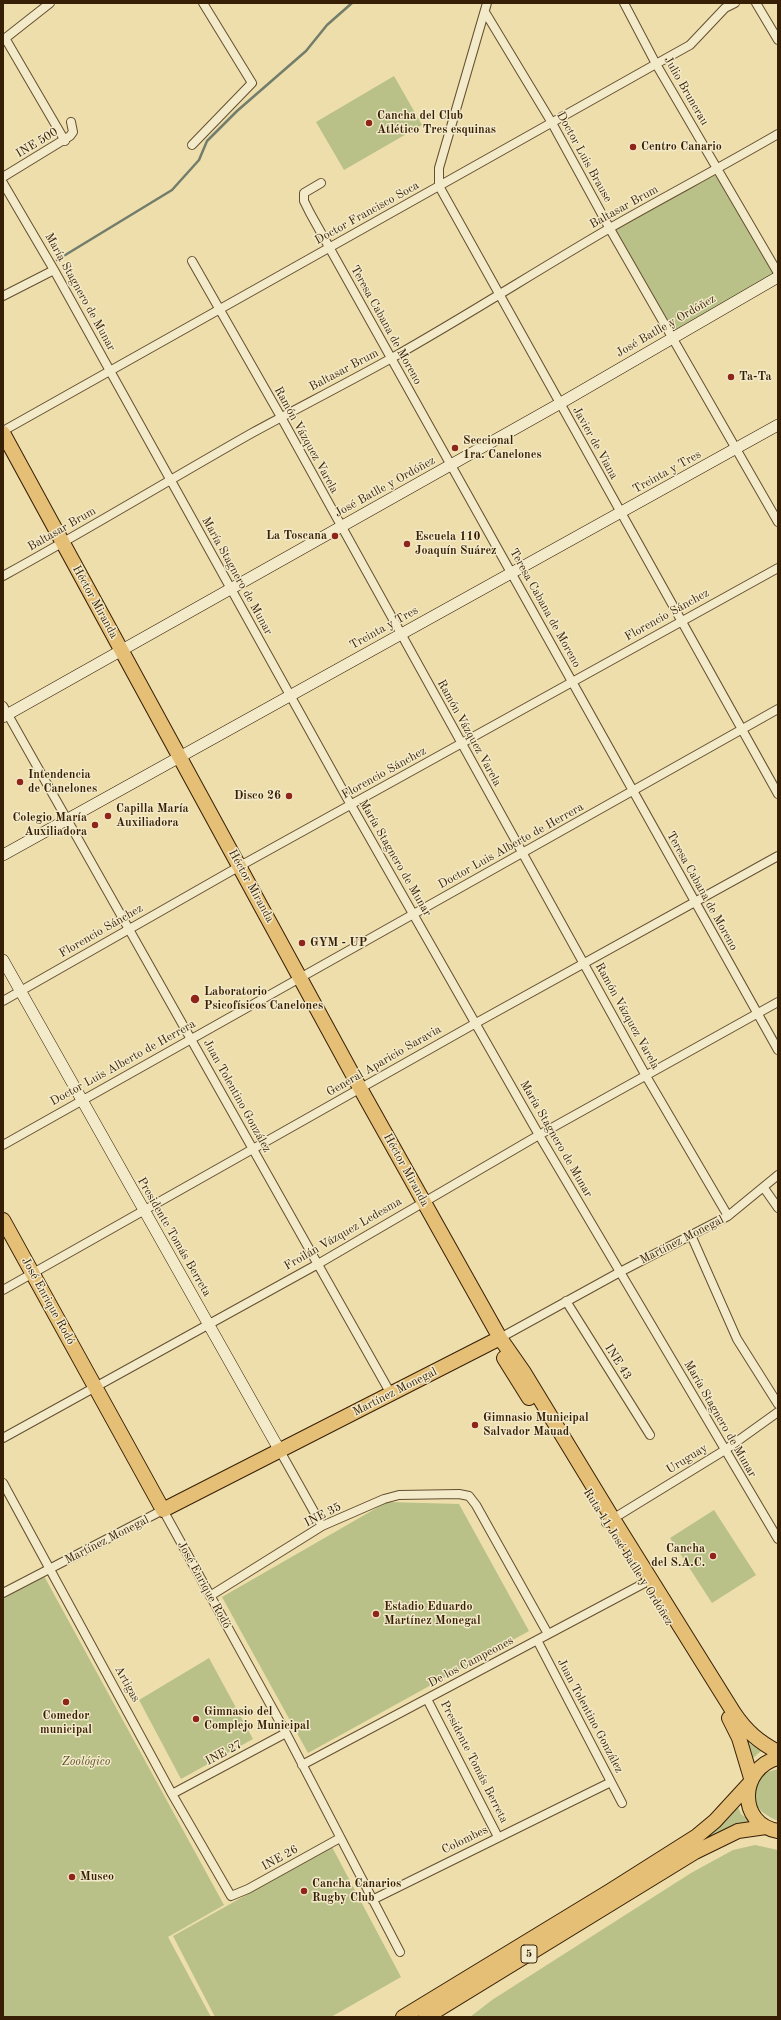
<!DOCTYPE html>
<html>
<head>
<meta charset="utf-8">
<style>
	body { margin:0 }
	#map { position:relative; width:781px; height:2020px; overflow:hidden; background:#eddeac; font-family:"Old Standard TT",serif }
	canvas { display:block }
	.frame { position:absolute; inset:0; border:4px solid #371f06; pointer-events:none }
</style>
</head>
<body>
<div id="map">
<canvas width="781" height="2020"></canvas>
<div class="frame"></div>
</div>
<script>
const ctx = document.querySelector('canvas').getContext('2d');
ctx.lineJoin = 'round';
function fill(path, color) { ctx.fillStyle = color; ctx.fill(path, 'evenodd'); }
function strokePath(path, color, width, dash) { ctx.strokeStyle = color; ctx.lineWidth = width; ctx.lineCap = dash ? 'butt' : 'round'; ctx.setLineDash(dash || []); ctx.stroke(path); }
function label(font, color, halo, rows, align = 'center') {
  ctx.font = font + ' "Old Standard TT",serif'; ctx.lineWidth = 3; ctx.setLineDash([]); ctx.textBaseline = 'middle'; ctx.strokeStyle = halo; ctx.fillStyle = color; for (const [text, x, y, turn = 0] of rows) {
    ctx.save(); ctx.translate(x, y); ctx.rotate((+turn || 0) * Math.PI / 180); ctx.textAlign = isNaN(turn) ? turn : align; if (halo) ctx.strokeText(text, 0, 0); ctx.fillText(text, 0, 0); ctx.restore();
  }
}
const green = new Path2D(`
	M394,76L422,125L344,170L316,122Z
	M717,173L774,274L673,332L615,231Z
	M387,1502L459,1504L529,1631L308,1753L222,1597Z
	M714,1510L756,1575L712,1603L670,1538Z
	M44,1576L224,1905L168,1937L211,2017H3V1597Z
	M209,1658L253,1739L181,1779L139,1700Z
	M745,1736L750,1744L761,1751L752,1759Z
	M778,1769V1821C757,1811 754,1806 753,1783L764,1773Z
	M738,1807L741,1814L750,1821L706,1839L667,1861L716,1827Z
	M755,1845L778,1850V2017H470L492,2000L691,1873L733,1850Z
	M332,1847L401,1977L331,2017H215L173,1936Z`);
const stream = new Path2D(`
	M57,260L172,190L199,160L207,141L237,111L306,51L327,25L352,3`);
const street = new Path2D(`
	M487,3L439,168V186L778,794
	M624,3L656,64L778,273
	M756,3L778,40
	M485,12L552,123L610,229L778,522
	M5,38L65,141
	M3,40L50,3
	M192,145L252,83L203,3
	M3,177L70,136L73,132L71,122
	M3,183L54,270L351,805L539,1135L778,1539
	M321,183L304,193V201L310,213L778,1050
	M192,261L281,417L646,1076L728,1216
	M3,296L54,270
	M3,431L656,64L690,45L725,8L735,3
	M3,576C87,530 169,480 252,433C298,408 345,384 390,359C465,317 536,271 610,228C666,196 723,166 778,134
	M3,706L391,1394
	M3,1001L240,866L778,568
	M3,1145L778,709
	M764,1188L778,1208
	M691,1235L737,1339L778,1404
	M3,1290L476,1023L778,856
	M566,1301L650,1435
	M500,1338L620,1272L728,1216L778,1175
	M3,1438L318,1264L539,1135L778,1002
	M280,1451L322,1526
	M3,1483L172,1794L231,1896L248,1889L340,1838
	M606,1523L725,1450L778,1412
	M3,1593L163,1510L286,1733L400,1952
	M210,1596L322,1526L384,1499L399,1495L459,1494L469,1496L476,1505L548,1634
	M537,1640L622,1803
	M427,1699L498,1837
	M302,1765L652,1579
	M172,1794L286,1733
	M372,1900L611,1782`);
const secondary = new Path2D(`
	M3,717L559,404L778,277
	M3,855L778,425
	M3,960L280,1451`);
const highway = new Path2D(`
	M3,433L360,1088L500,1338L523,1371L613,1519L734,1713C746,1731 759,1742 778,1752
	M3,1220L163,1510L500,1338
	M504,1358L529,1398
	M729,1718L739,1738L751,1778
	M778,1758C739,1768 737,1824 778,1831
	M403,2017L610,1891L697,1836L715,1821L749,1784
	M426,2017L695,1852L738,1831L766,1827`);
const markers = [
	[369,123,4,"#8f2418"],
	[633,147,4,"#8f2418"],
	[731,377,4,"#8f2418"],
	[455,448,4,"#8f2418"],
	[335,536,4,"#8f2418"],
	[407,544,4,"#8f2418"],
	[20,782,4,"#8f2418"],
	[289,796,4,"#8f2418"],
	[108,816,4,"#8f2418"],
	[95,825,4,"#8f2418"],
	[302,943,4,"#8f2418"],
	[195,999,5,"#8f2418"],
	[475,1425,4,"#8f2418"],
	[713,1556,4,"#8f2418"],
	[376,1614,4,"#8f2418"],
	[66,1702,4,"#8f2418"],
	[196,1719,4,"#8f2418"],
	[72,1877,4,"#8f2418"],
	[304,1891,4,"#8f2418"]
];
const shields = [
	[529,1954,16]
];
const shieldNames = [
	["5",529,1954]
];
const streetNames = [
	["Julio Brunerau",686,91,60],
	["INE 500",37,143,-31],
	["Doctor Luis Brause",584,157,61],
	["Baltasar Brum",624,207,-29],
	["Doctor Francisco Soca",367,213,-29],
	["María Stagnero de Munar",80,292,61],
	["Teresa Cabana de Moreno",386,325,61],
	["José Batlle y Ordóñez",666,326,-30],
	["Baltasar Brum",344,370,-28],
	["Ramón Vázquez Varela",306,440,61],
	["Javier de Viana",595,443,61],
	["Treinta y Tres",667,472,-29],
	["José Batlle y Ordóñez",385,487,-29],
	["Baltasar Brum",62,529,-30],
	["María Stagnero de Munar",237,576,61],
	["Héctor Miranda",95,602,61],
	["Teresa Cabana de Moreno",545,608,61],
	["Florencio Sánchez",667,615,-29],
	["Treinta y Tres",384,628,-29],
	["Ramón Vázquez Varela",469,733,61],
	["Florencio Sánchez",384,773,-29],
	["Doctor Luis Alberto de Herrera",511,846,-29],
	["María Stagnero de Munar",395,858,60],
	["Héctor Miranda",251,886,61],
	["Teresa Cabana de Moreno",702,891,61],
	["Florencio Sánchez",101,931,-30],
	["Ramón Vázquez Varela",627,1016,61],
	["General Aparicio Saravia",384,1061,-30],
	["Doctor Luis Alberto de Herrera",123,1063,-29],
	["Juan Tolentino González",237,1096,61],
	["María Stagnero de Munar",556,1139,60],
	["Héctor Miranda",406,1170,61],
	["Froilán Vázquez Ledesma",343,1234,-30],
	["Presidente Tomás Berreta",174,1237,60],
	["Martínez Monegal",682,1240,-27],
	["José Enrique Rodó",48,1301,61],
	["INE 43",618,1362,58],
	["Martínez Monegal",395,1392,-27],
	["María Stagnero de Munar",720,1419,60],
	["Uruguay",687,1459,-32],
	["INE 35",323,1515,-27],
	["Martínez Monegal",107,1540,-27],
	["Ruta 11 José Batlle y Ordóñez",628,1557,58],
	["José Enrique Rodó",204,1585,61],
	["De los Campeones",471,1662,-28],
	["Artigas",127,1684,61],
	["Juan Tolentino González",590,1716,62],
	["INE 27",224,1753,-28],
	["Presidente Tomás Berreta",474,1762,63],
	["Colombes",465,1840,-26],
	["INE 26",280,1858,-29]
];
const poiNames = [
	["Cancha del Club",377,116],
	["Atlético Tres esquinas",377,130],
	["Centro Canario",641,147],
	["Ta-Ta",739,377],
	["Seccional",463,441],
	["1ra. Canelones",463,455],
	["La Toscana",327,536,"right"],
	["Escuela 110",415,537],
	["Joaquín Suárez",415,551],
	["Intendencia",28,775],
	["de Canelones",28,789],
	["Disco 26",281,796,"right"],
	["Capilla María",116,809],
	["Auxiliadora",116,823],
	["Colegio María",87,818,"right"],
	["Auxiliadora",87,832,"right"],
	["GYM - UP",310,943],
	["Laboratorio",204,992],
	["Psicofísicos Canelones",204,1006],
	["Gimnasio Municipal",483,1418],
	["Salvador Mauad",483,1432],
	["Cancha",705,1549,"right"],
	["del S.A.C.",705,1563,"right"],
	["Estadio Eduardo",384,1607],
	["Martínez Monegal",384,1621],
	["Gimnasio del",204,1712],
	["Complejo Municipal",204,1726],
	["Comedor",66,1716,"center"],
	["municipal",66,1730,"center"],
	["Museo",80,1877],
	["Cancha Canarios",312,1884],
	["Rugby Club",312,1898]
];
const parkNames = [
	["Zoológico",86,1762]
];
fill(green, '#b9c189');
strokePath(stream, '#727d6b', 2.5);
strokePath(street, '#644f30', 10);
strokePath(secondary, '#371f06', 12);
strokePath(highway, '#371f06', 16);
strokePath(street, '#f3eac9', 8);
strokePath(secondary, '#f3eac9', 11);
strokePath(highway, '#e6bf76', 14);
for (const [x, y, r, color] of markers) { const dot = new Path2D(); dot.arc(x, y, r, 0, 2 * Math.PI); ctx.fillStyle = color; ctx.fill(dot); strokePath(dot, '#f3eac9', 1.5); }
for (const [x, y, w] of shields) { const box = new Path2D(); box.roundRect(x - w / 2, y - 9, w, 18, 3); ctx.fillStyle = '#f3eac9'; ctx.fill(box); strokePath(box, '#371f06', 1); }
label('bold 11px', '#371f06', null, shieldNames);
label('12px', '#371f06', '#f3eac9', streetNames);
label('bold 12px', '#371f06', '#f3eac9', poiNames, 'left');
label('italic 12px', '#5e502d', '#f3eac9', parkNames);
</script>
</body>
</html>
